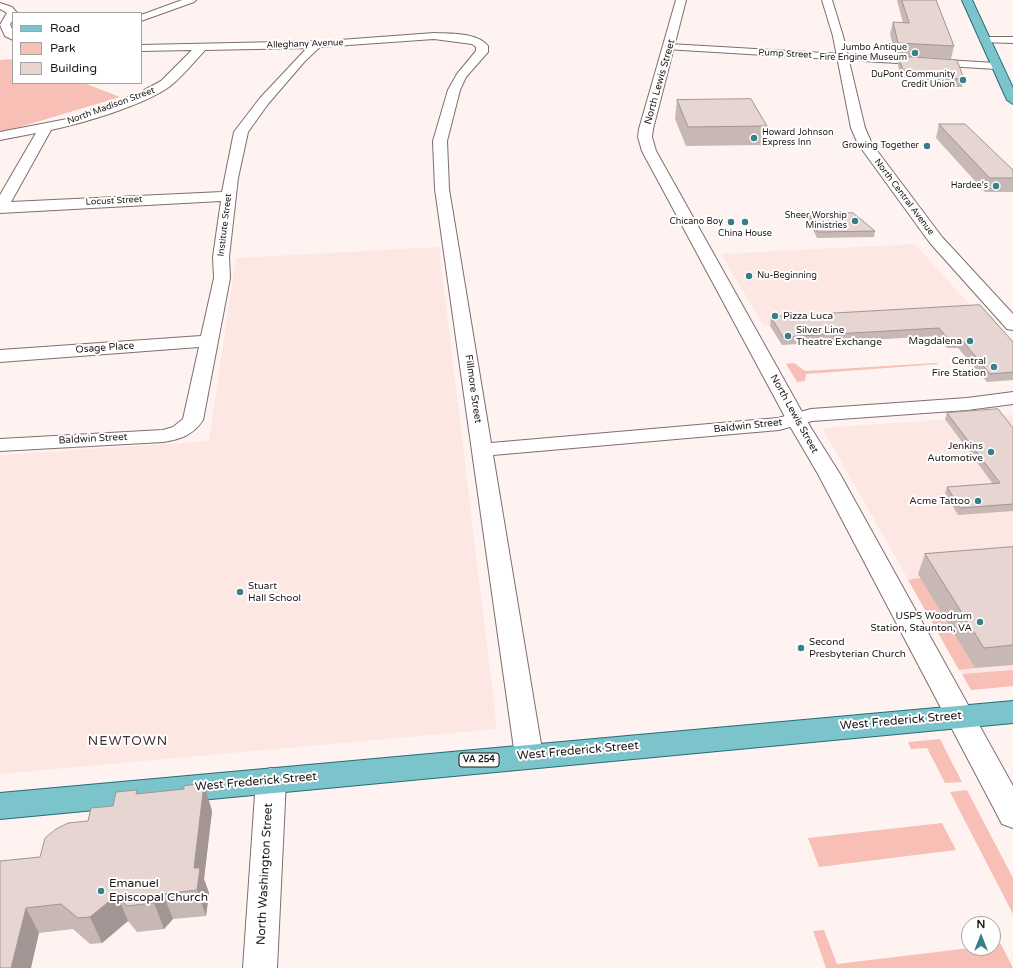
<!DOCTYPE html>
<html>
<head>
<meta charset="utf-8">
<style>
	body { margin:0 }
	#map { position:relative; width:1013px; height:968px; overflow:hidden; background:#fef3f1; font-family:"Varela Round",sans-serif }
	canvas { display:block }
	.legend { position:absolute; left:12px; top:12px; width:130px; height:72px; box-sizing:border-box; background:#fff; border:1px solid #a5a3a2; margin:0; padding:5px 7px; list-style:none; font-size:12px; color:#1e1817 }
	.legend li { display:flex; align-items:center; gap:8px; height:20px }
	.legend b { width:20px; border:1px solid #a5a3a2 }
	.north { position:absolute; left:961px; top:916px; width:40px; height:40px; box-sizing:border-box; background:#fff; border:1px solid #a5a3a2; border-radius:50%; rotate:0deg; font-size:11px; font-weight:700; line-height:16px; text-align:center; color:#1e1817 }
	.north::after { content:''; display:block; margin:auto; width:14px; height:18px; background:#388088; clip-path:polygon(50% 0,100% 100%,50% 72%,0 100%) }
</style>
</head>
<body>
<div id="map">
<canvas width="1013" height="968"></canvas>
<ul class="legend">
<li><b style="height:5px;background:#7cc4cb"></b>Road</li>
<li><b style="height:11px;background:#f7bfb6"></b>Park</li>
<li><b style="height:11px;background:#e7d5d2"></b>Building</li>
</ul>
<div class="north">N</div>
</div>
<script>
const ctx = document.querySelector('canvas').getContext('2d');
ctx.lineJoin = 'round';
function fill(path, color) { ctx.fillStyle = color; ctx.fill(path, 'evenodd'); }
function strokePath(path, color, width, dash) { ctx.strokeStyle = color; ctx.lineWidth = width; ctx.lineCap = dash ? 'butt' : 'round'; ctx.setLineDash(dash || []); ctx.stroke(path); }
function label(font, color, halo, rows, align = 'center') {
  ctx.font = font + ' "Varela Round",sans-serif'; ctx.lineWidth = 4; ctx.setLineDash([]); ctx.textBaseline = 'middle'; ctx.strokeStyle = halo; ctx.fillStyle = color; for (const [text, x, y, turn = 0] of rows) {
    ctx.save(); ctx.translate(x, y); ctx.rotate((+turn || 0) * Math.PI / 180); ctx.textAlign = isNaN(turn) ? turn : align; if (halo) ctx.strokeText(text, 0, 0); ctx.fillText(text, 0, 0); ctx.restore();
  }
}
const built = new Path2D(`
	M915,244L977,313L764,326L721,254Z
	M439,247L497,729L0,774V455L209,441L236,258Z
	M1013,415V686L971,690L822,428Z`);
const green = new Path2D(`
	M13,59V83H84L120,97L0,133V60Z
	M794,363L805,371L936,363L939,364L806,374L805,381L797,382L786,364Z
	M921,578L975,668L959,670L908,580Z
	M1013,670V686L971,690L962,674Z
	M940,739L962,782L945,783L927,748L911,749L908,742Z
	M967,790L1013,878V914L950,792Z
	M942,823L956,850L819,867L808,838Z
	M824,930L837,964L970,948H993V945L1001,944L1013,968H826L813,931Z`);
const street = new Path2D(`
	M182,0H196L194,2L141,21V15Z
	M0,3L12,7L17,13H13V20L10,24L13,31V40L5,36L0,25L7,13L0,9Z
	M434,33C450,34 477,32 488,46V52L466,77L460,90L447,141L449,189L491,443L778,418L811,409L967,398L1013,392V404L967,410L812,421L779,430L493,455L543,756L539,764L529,768L519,764L515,756L435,189L433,141L448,90L457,74L476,51V47L472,44L434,39L320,47L305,61L268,104L248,132L238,178L229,257L230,278L203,420C193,435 181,439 163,442L0,451V439L163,430L173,427L183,419L199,347L0,362V350L201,336L214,278L213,257L221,201L0,213V195L36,133L0,140V132L67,119L137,94L161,81L192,50L141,51V45L326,41ZM307,48L260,98L234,132L222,192L11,202L51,130C83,123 142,106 169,87C182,77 194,62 205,50Z
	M985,37H1013V43L981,42L980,40Z
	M669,44L996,63L1002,66L996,69L665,49L663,47Z
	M271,768L281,771L286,780L277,968H243L256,780L261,771Z`);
const secondary = new Path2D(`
	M676,0H686L653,129L652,137L656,151L811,428L840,474L1013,786V828L1002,824L818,474L791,428L642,151L638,137L639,129Z
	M822,0H832L843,36L865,128L872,144L942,237L1013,314V330L1007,329L930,243L858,144L851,128L833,36Z`);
const primary = new Path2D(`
	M962,0H972L1013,88V104L1007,100Z
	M1013,701V723L0,819V793Z`);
const wall = new Path2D(`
	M897,0H936L954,46L951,59L895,56L890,34L893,22L903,23Z
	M899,56L964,79L962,87H929L927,80L901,78L898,65Z
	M677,100L767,126L764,145L686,146L675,119Z
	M939,124L1013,170V192H985L936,138Z
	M809,214L875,231L874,237L817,238L808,219Z
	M980,305L1013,342V380L987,382L958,348H947L937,336L782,345L770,326L771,317Z
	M947,413L1013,428V511L958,515L945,493L947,487L993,484L945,419Z
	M1013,547V665L975,668L918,574L925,554Z
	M138,793L212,811L204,879L209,893L206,916L173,919L164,929L137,932L128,921L102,943L90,944L73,929L39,933L0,968L40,857L88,821L113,806Z`);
const shadedWall = new Path2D(`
	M204,784L212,811L204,879L209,893L206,916L197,890L194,868Z
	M163,894L173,919L164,929L154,903Z
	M117,895L128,921L102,943L90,917Z
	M26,908L39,933L31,968H11Z`);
const building = new Path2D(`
	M902,0H936L954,46L898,43L893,22L909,23Z
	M899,56L957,60L964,79L931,78L929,71L903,70Z
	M751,99L767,126L688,127L677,100Z
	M939,124H965L1013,170V178H990Z
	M853,213L875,231L818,232L809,214Z
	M980,305L1013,342V372L990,374L961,339L949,340L939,328L783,337L771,317Z
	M998,409L1013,428V504L960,508L947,487L1000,483L947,413Z
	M1013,547V645L984,648L925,554Z
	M204,784L194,868H200L197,890L163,894L154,903L127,906L117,895L90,917L78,918L61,904L26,908L11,968H0V861L40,857L45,838L56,829L68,823L88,821L91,808L113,806L116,792L137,790L136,794L184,789V786Z`);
const markers = [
	[915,53,4,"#388088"],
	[963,80,4,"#388088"],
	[754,138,4,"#388088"],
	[927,146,4,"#388088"],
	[996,186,4,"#388088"],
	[855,221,4,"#388088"],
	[731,222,4,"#388088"],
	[745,222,4,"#388088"],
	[749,276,4,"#388088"],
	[775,316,4,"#388088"],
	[788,336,4,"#388088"],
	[970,341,4,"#388088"],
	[994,367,4,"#388088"],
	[991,452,4,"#388088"],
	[978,501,4,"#388088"],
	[240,592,4,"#388088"],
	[980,622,4,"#388088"],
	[801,648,4,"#388088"],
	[101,891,4,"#388088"]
];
const farStreetnames = [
	["Alleghany Avenue",305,44,-2],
	["Pump Street",785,54,3],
	["North Madison Street",111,106,-20],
	["North Central Avenue",904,197,53],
	["Locust Street",114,201,-3],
	["Institute Street",225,225,-83]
];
const farPoinames = [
	["Jumbo Antique",907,48],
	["Fire Engine Museum",907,58],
	["DuPont Community",955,75],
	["Credit Union",955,85],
	["Howard Johnson",762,133,"left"],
	["Express Inn",762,143,"left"],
	["Growing Together",919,146],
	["Hardee's",988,186],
	["Sheer Worship",847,216],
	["Ministries",847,226],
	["Chicano Boy",723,222],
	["China House",745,234,"center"],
	["Nu-Beginning",757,276,"left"]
];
const shields = [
	[479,760,40]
];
const shieldNames = [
	["VA 254",479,760]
];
const streetNames = [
	["North Lewis Street",660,82,-74],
	["Osage Place",105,348,-4],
	["Fillmore Street",473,389,82],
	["North Lewis Street",794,414,61],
	["Baldwin Street",748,426,-6],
	["Baldwin Street",93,439,-3]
];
const poiNames = [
	["Pizza Luca",783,316,"left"],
	["Silver Line",796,330,"left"],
	["Theatre Exchange",796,342,"left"],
	["Magdalena",962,341],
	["Central",986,361],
	["Fire Station",986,373],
	["Jenkins",983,446],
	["Automotive",983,458],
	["Acme Tattoo",970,501],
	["Stuart",248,586,"left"],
	["Hall School",248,598,"left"],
	["USPS Woodrum",972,616],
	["Station, Staunton, VA",972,628],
	["Second",809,642,"left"],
	["Presbyterian Church",809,654,"left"]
];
const nearStreetnames = [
	["West Frederick Street",901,721,-5],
	["West Frederick Street",578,751,-5],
	["West Frederick Street",256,782,-5],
	["North Washington Street",265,874,-87]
];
const nearPoinames = [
	["Emanuel",109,884],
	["Episcopal Church",109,898]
];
const nearNeighbourhoodnames = [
	["NEWTOWN",128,742]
];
fill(built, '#fce7e3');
fill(green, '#f7bfb6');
strokePath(street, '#7f6f6d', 2);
strokePath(secondary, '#7f6f6d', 2);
strokePath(primary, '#226e75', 2);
fill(street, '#fff');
fill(secondary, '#fff');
fill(primary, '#7cc4cb');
fill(wall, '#c7b7b5');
fill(shadedWall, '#a29593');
fill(building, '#e7d5d2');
strokePath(building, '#a29593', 1);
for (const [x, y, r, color] of markers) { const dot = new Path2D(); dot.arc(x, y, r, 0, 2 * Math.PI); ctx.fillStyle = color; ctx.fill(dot); strokePath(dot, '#fff', 1.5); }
label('9px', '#1e1817', '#fff', farStreetnames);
label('9px', '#1e1817', '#fff', farPoinames, 'right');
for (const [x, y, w] of shields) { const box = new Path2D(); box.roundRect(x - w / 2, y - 7, w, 14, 3); ctx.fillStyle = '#fff'; ctx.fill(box); strokePath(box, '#1e1817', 1); }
label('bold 9px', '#1e1817', null, shieldNames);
label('10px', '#1e1817', '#fff', streetNames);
label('10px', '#1e1817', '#fff', poiNames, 'right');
label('12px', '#1e1817', '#fff', nearStreetnames);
label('12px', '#1e1817', '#fff', nearPoinames, 'left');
ctx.letterSpacing = '1px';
label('13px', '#403230', '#fff', nearNeighbourhoodnames);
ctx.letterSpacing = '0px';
</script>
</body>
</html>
